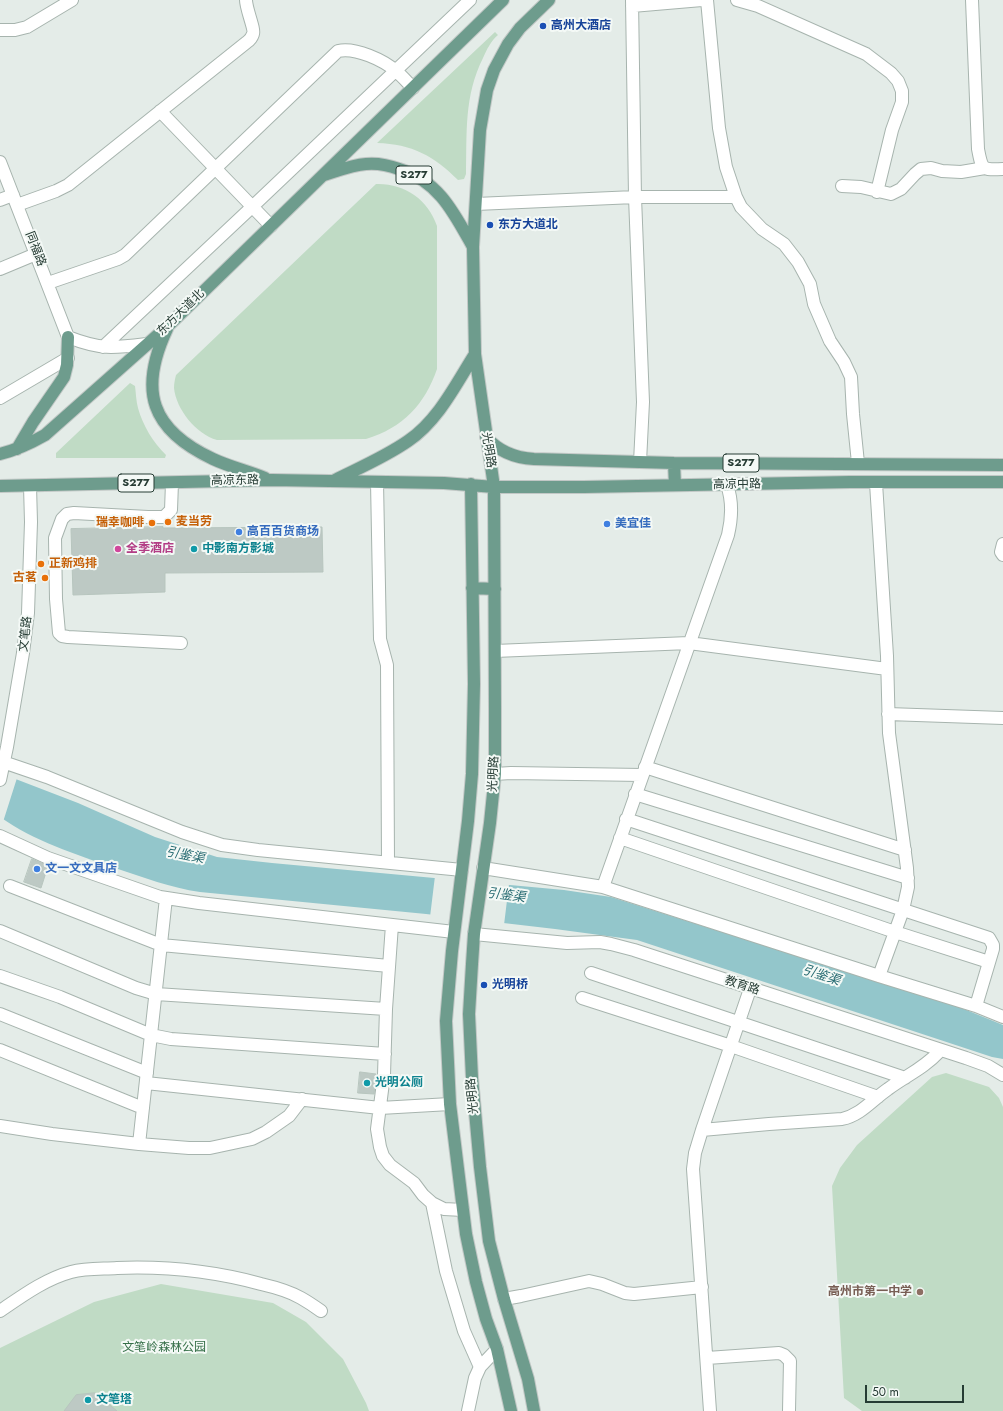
<!DOCTYPE html>
<html>
<head>
<meta charset="utf-8">
<style>
	body { margin:0 }
	#map { position:relative; width:1003px; height:1411px; overflow:hidden; background:#e4ece8; font-family:Jost,sans-serif }
	canvas { display:block }
	.scale { position:absolute; left:865px; top:1385px; width:99px; height:18px; box-sizing:border-box; border:2px solid #263c34; border-top:0; padding-left:5px; font-size:12px; line-height:14px; white-space:nowrap; color:#263c34; -webkit-text-stroke:3px #f4f9f6; paint-order:stroke }
</style>
</head>
<body>
<div id="map">
<canvas width="1003" height="1411"></canvas>
<div class="scale">50 m</div>
</div>
<script>
const ctx = document.querySelector('canvas').getContext('2d');
ctx.lineJoin = 'round';
function fill(path, color) { ctx.fillStyle = color; ctx.fill(path, 'evenodd'); }
function strokePath(path, color, width, dash) { ctx.strokeStyle = color; ctx.lineWidth = width; ctx.lineCap = dash ? 'butt' : 'round'; ctx.setLineDash(dash || []); ctx.stroke(path); }
function label(font, color, halo, rows, align = 'center') {
  ctx.font = font + ' Jost,"Noto Sans SC",sans-serif'; ctx.lineWidth = 4; ctx.setLineDash([]); ctx.textBaseline = 'middle'; ctx.strokeStyle = halo; ctx.fillStyle = color; for (const [text, x, y, turn = 0] of rows) {
    ctx.save(); ctx.translate(x, y); ctx.rotate((+turn || 0) * Math.PI / 180); ctx.textAlign = isNaN(turn) ? turn : align; if (halo) ctx.strokeText(text, 0, 0); ctx.fillText(text, 0, 0); ctx.restore();
  }
}
const green = new Path2D(`
	M495,32L498,35C491,41 487,49 483,58C464,96 467,132 466,174L464,179L458,180C434,156 412,144 377,143Z
	M376,184C404,183 428,199 437,226V369C425,404 403,428 366,439L217,440C196,434 176,409 174,388C174,383 175,379 176,375Z
	M130,383L135,386C136,393 136,401 138,408C143,426 153,442 166,455L165,458H56V453Z
	M946,1073L989,1087L999,1098L1003,1107V1411H862L844,1398L832,1186L840,1168L857,1145L932,1077Z
	M161,1284L273,1303L306,1322L343,1359L366,1403L369,1411H0V1348L94,1302Z`);
const water = new Path2D(`
	M0,773L78,803L155,837L217,857L272,863L564,890L611,897L959,1007L1003,1025V1059L992,1057L637,940L555,929L426,914L200,892C171,888 143,877 115,868C75,854 34,841 0,817Z`);
const pier = new Path2D(`
	M0,772L17,778L3,822L0,819Z
	M435,876L509,884L504,925L430,917Z`);
const building = new Path2D(`
	M163,527V528L322,527L323,572L165,573V592L73,595L71,529Z
	M32,859L48,866L41,888L24,882Z
	M360,1072L376,1074L374,1094L358,1093Z
	M95,1393L117,1411H64L76,1395Z`);
const minor = new Path2D(`
	M632,0L635,197L643,402L640,462
	M707,0L719,128L726,167L736,197L741,207L762,229L784,244L798,262L810,284L814,304L830,341L844,362L851,377L853,414L858,463
	M737,0L758,6L866,54L891,73L898,81L902,91V102L892,130L877,192
	M972,0L978,149C982,170 982,170 1003,169
	M632,6L702,0
	M0,30H15L27,27L72,0
	M160,111L271,226
	M0,162L68,337C101,350 114,348 147,344
	M842,186L861,187L891,194L901,189L915,174L921,169L931,168L942,171L961,172L985,168
	M0,200L13,195
	M476,204L635,197H736
	M17,205L56,191L68,185L247,42C250,40 252,37 253,34C255,29 246,9 246,0
	M0,269L36,254
	M48,283L118,259L125,255L338,51C355,47 384,60 397,72C402,76 407,82 413,88
	M103,347L252,207L470,0
	M0,398L68,358
	M377,482L380,639L387,665L388,862
	M172,483L171,510L164,517H148L74,513L67,514L62,519L55,538L56,599L59,633L62,636L68,637L181,643
	M876,483L887,656L889,733L907,868L908,887L903,910L879,976
	M1003,544L1001,552L1003,555
	M495,651L689,643L887,669
	M888,714L1003,718
	M0,761L47,777L182,832L222,845L258,850L462,870
	M645,767L905,850
	M495,774L511,773L642,775
	M0,780L7,747L23,653L28,613L31,522L30,486
	M635,794L908,878
	M626,819L989,938L993,945V949L976,1006
	M0,836L48,858L160,897L199,903L454,932
	M620,838L895,932L989,962
	M483,868L603,887L879,976L976,1006L1003,1017
	M10,886L161,945L389,966
	M603,887L728,535C732,518 733,502 727,485
	M392,925L386,1009L384,1075L377,1129L380,1147L383,1156L390,1165L414,1183L423,1195L432,1203L444,1209L463,1210
	M0,931L136,988L156,994L386,1009
	M474,934L567,943L600,942L611,944L634,950L966,1058L988,1066L1003,1075
	M591,973L905,1078
	M0,976L60,997L151,1035L171,1039L385,1054
	M582,998L731,1046L878,1097
	M0,1014L147,1073
	M0,1050L143,1108
	M146,1083L380,1108L450,1104
	M0,1126L52,1134L139,1144L189,1148H210L252,1139L266,1132L289,1116L302,1099
	M702,1130L769,1124L842,1119C861,1115 872,1100 888,1089C907,1075 923,1069 940,1051
	M139,1144L166,898
	M432,1203L446,1271L464,1331L480,1367
	M504,1299L521,1296L589,1281L602,1284L625,1293L634,1294L702,1287
	M0,1311C22,1296 45,1279 71,1272C86,1268 102,1269 117,1268C166,1266 213,1271 261,1284C274,1287 289,1291 301,1298C308,1302 314,1306 321,1311
	M707,1358L779,1353L784,1355L790,1361L789,1411
	M468,1411L475,1378L480,1367L497,1349
	M710,1411L693,1169L695,1153L702,1130L750,989`);
const major = new Path2D(`
	M324,175C337,171 352,165 366,164C377,163 388,165 399,169C439,181 454,213 473,247
	M167,329C138,391 151,430 213,459C230,467 248,471 265,478
	M486,437C499,452 515,458 534,459L674,463L1003,465
	M17,449L33,422L64,377L67,365L68,337
	M0,454C16,450 31,443 45,435L169,325L503,0
	M674,463L675,485
	M335,480C359,468 385,457 408,441C438,421 456,384 475,354
	M471,484L474,684L472,774L468,821L452,951L446,1021L450,1104L466,1234L476,1282L486,1319L497,1349L511,1411
	M0,486L272,480L444,483L494,487H584L850,482H1003
	M472,588L495,589
	M534,1411L528,1379L504,1299L489,1241L480,1167L472,1078L469,1014L472,964L474,934L490,823L495,774V709L494,487L475,354L473,247L480,130L487,90L494,70L508,44L520,28L549,0`);
const markers = [
	[543,26,4,"#1a4fb4"],
	[490,225,4,"#1a4fb4"],
	[168,522,4,"#e8710a"],
	[152,523,4,"#e8710a"],
	[607,524,4,"#3f7fe0"],
	[239,532,4,"#3f7fe0"],
	[118,549,4,"#d1479c"],
	[194,549,4,"#0f9aa8"],
	[41,564,4,"#e8710a"],
	[45,578,4,"#e8710a"],
	[37,869,4,"#3f7fe0"],
	[484,985,4,"#1a4fb4"],
	[367,1083,4,"#0f9aa8"],
	[920,1292,4,"#8d6e63"],
	[88,1400,4,"#0f9aa8"]
];
const shields = [
	[414,175,36],
	[741,463,36],
	[136,483,36]
];
const shieldNames = [
	["S277",414,175],
	["S277",741,463],
	["S277",136,483]
];
const transitNames = [
	["高州大酒店",551,26],
	["东方大道北",498,225],
	["光明桥",492,985]
];
const streetNames = [
	["同福路",35,249,69],
	["东方大道北",181,313,-44],
	["光明路",488,450,81],
	["高凉东路",235,481,-1],
	["高凉中路",737,485,-1],
	["文笔路",26,634,-83],
	["光明路",494,774,-87],
	["教育路",742,986,18],
	["光明路",473,1096,-95]
];
const foodNames = [
	["麦当劳",176,522],
	["瑞幸咖啡",144,523,"right"],
	["正新鸡排",49,564],
	["古茗",37,578,"right"]
];
const shopNames = [
	["美宜佳",615,524],
	["高百百货商场",247,532],
	["文一文文具店",45,869]
];
const hotelNames = [
	["全季酒店",126,549]
];
const cultureNames = [
	["中影南方影城",202,549],
	["光明公厕",375,1083],
	["文笔塔",96,1400]
];
const educationNames = [
	["高州市第一中学",912,1292]
];
const parkNames = [
	["文笔岭森林公园",164,1348]
];
const waterNames = [
	["引鉴渠",185,856,11],
	["引鉴渠",506,896,7],
	["引鉴渠",821,976,18]
];
fill(green, '#c0dbc5');
fill(water, '#93c6cb');
fill(pier, '#e4ece8');
fill(building, '#bdc9c4');
strokePath(building, '#b7c5be', 1);
strokePath(minor, '#a7b4ae', 14);
strokePath(major, '#c2c8c6', 14);
strokePath(minor, '#fff', 12);
strokePath(major, '#6e9c8d', 12);
for (const [x, y, r, color] of markers) { const dot = new Path2D(); dot.arc(x, y, r, 0, 2 * Math.PI); ctx.fillStyle = color; ctx.fill(dot); strokePath(dot, '#f4f9f6', 1.5); }
for (const [x, y, w] of shields) { const box = new Path2D(); box.roundRect(x - w / 2, y - 9, w, 18, 3); ctx.fillStyle = '#f4f9f6'; ctx.fill(box); strokePath(box, '#263c34', 1); }
label('bold 11px', '#263c34', null, shieldNames);
label('bold 12px', '#164399', '#f4f9f6', transitNames, 'left');
label('12px', '#263c34', '#f4f9f6', streetNames);
label('bold 12px', '#c56008', '#f4f9f6', foodNames, 'left');
label('bold 12px', '#366cbe', '#f4f9f6', shopNames, 'left');
label('bold 12px', '#b23c85', '#f4f9f6', hotelNames, 'left');
label('bold 12px', '#0d838f', '#f4f9f6', cultureNames, 'left');
label('bold 12px', '#785e54', '#f4f9f6', educationNames, 'right');
label('12px', '#346e47', '#f4f9f6', parkNames);
label('italic 13px', '#266a71', '#f4f9f6', waterNames);
</script>
</body>
</html>
